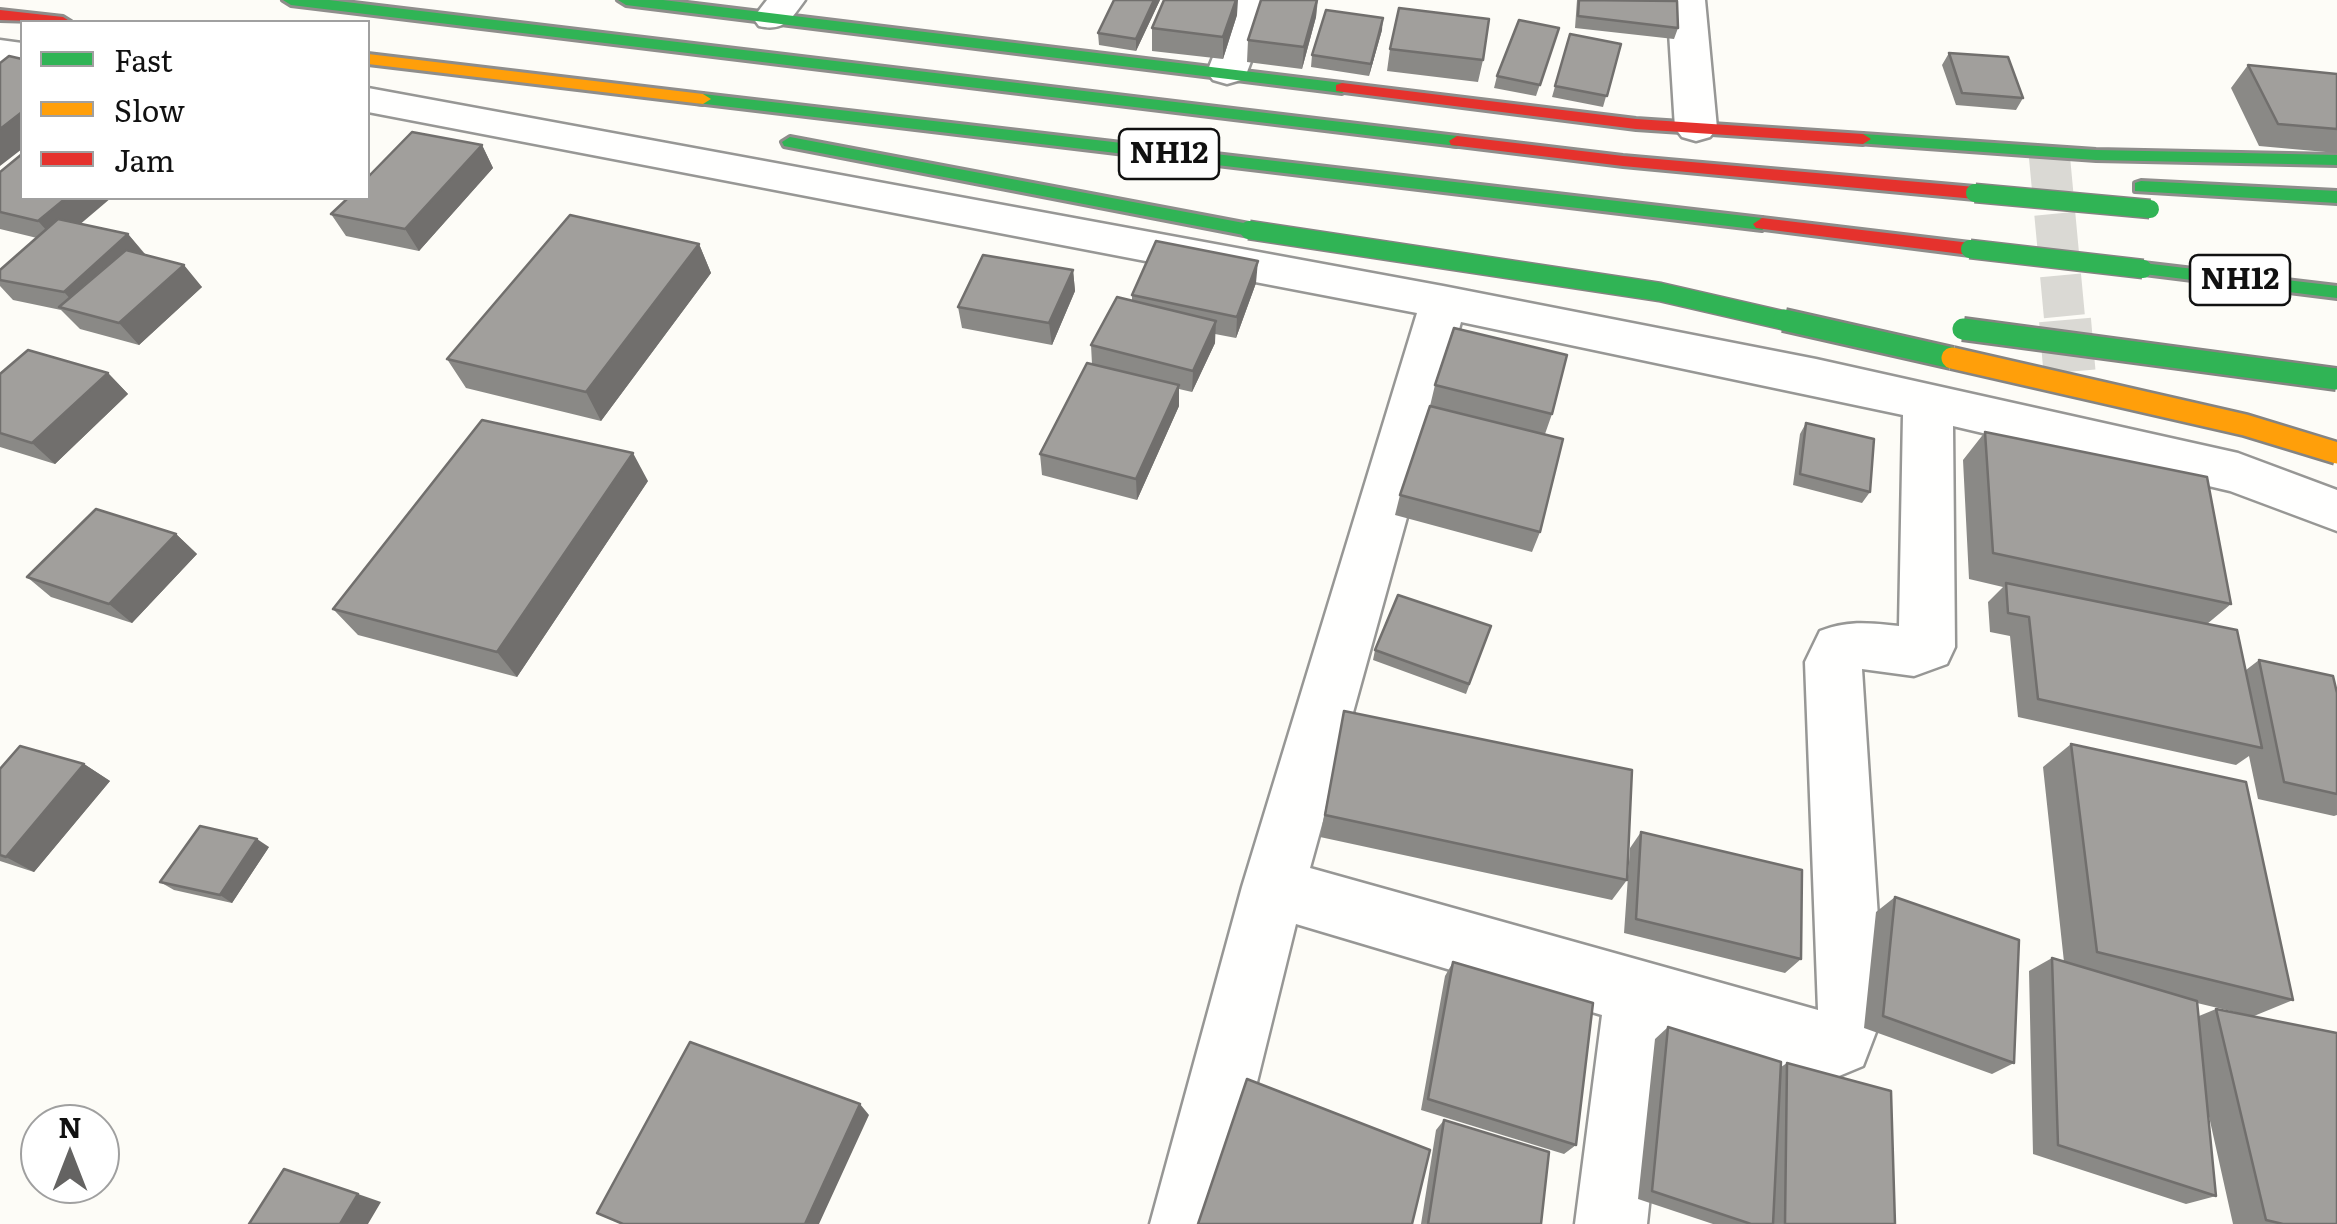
<!DOCTYPE html>
<html>
<head>
<meta charset="utf-8">
<style>
	body { margin:0 }
	#map { position:relative; width:2337px; height:1224px; overflow:hidden; background:#fdfcf7; font-family:Literata,serif }
	canvas { display:block }
	.legend { position:absolute; left:20px; top:20px; width:350px; height:180px; box-sizing:border-box; background:#fff; border:2px solid #a0a0a0; margin:0; padding:12px 18px; list-style:none; font-size:30px; color:#111 }
	.legend li { display:flex; align-items:center; gap:20px; height:50px }
	.legend b { width:50px; border:2px solid #a0a0a0 }
	.north { position:absolute; left:20px; top:1104px; width:100px; height:100px; box-sizing:border-box; background:#fff; border:2px solid #a0a0a0; border-radius:50%; rotate:0deg; font-size:28px; font-weight:700; line-height:40px; text-align:center; color:#111 }
	.north::after { content:''; display:block; margin:auto; width:35px; height:45px; background:#646362; clip-path:polygon(50% 0,100% 100%,50% 72%,0 100%) }
</style>
</head>
<body>
<div id="map">
<canvas width="2337" height="1224"></canvas>
<ul class="legend">
<li><b style="height:12px;background:#30b455"></b>Fast</li>
<li><b style="height:12px;background:#ff9f0a"></b>Slow</li>
<li><b style="height:12px;background:#e5322d"></b>Jam</li>
</ul>
<div class="north">N</div>
</div>
<script>
const ctx = document.querySelector('canvas').getContext('2d');
ctx.lineJoin = 'round';
function strokePath(path, color, width, dash) { ctx.strokeStyle = color; ctx.lineWidth = width; ctx.lineCap = dash ? 'butt' : 'round'; ctx.setLineDash(dash || []); ctx.stroke(path); }
function fill(path, color) { ctx.fillStyle = color; ctx.fill(path, 'evenodd'); }
function label(font, color, halo, rows, align = 'center') {
  ctx.font = font + ' Literata,serif'; ctx.lineWidth = 10; ctx.setLineDash([]); ctx.textBaseline = 'middle'; ctx.strokeStyle = halo; ctx.fillStyle = color; for (const [text, x, y, turn = 0] of rows) {
    ctx.save(); ctx.translate(x, y); ctx.rotate((+turn || 0) * Math.PI / 180); ctx.textAlign = isNaN(turn) ? turn : align; if (halo) ctx.strokeText(text, 0, 0); ctx.fillText(text, 0, 0); ctx.restore();
  }
}
const streetTunnelFar1 = new Path2D(`
	M2049,152L2065,323`);
const streetTunnel = new Path2D(`
	M2065,320L2071,389`);
const street = new Path2D(`
	M767,0H805C791,19 784,32 759,26L753,18Z
	M1236,0H1274L1247,72L1241,80L1227,84L1213,80L1207,72Z
	M1667,0H1705L1717,128L1710,137L1696,141L1682,137L1675,128Z
	M0,40L22,43V67L0,64Z
	M368,88L1443,286L1816,359L2238,453L2337,490V531L2230,491L1953,426L1955,647L1947,664L1914,676L1862,669L1884,1011L1863,1066L1839,1076L1811,1078L1667,1035L1647,1224H1575L1602,1015L1296,924L1222,1224H1150L1242,887L1417,313L368,112ZM1461,322L1903,415L1899,626C1869,623 1849,620 1820,631L1805,662L1818,1010L1310,868Z`);
const fast = new Path2D(`
	M283,0H329L1457,136L1465,141L1457,146L291,5Z
	M618,0H663L1342,83L1350,88L1342,93L626,5Z
	M703,94L1762,218L1771,224L1762,230L697,103V95Z
	M1863,134L2096,150L2337,155V165L2096,160L1857,143V135Z
	M790,137L1249,224L1258,230L1249,236L784,146L782,142Z
	M2141,181L2337,191V203L2135,191V183Z
	M2143,263L2337,286V298L2136,273L2134,269Z`);
const slow = new Path2D(`
	M368,54L703,94L711,99L703,104L368,64Z`);
const jam = new Path2D(`
	M0,10L63,17L71,22L0,20Z
	M1342,83L1636,119L1863,134L1871,139L1863,144L1636,129L1336,91V85Z
	M1457,136L1623,156L1975,187L1984,193L1975,199L1623,166L1451,145L1449,141Z
	M1762,218L1970,243L1979,249L1970,255L1756,228L1753,224Z`);
const fastBridgeFar1 = new Path2D(`
	M1975,193L2150,209
	M1249,230L1660,292L1795,323
	M1970,249L2143,269`);
const fastBridge = new Path2D(`
	M1784,320L1952,358
	M1963,329L2337,379`);
const slowBridge = new Path2D(`
	M1952,358L2245,425L2337,453`);
const wall = new Path2D(`
	M1114,0H1160L1136,51L1099,45L1098,33Z
	M1261,0H1318L1316,17L1302,69L1247,62L1248,40Z
	M1577,0H1670L1678,28L1674,39L1575,28Z
	M1237,15L1223,59L1152,51V28Z
	M1559,28L1536,96L1494,88L1497,76Z
	M1382,30L1369,76L1311,67L1312,55Z
	M1570,34L1621,44L1603,107L1552,97Z
	M1390,49L1483,60L1478,82L1387,71Z
	M1949,53L2023,98L2016,110L1956,105L1942,65Z
	M2248,65L2337,74V153L2259,146L2231,88Z
	M482,145L493,168L419,251L346,236L331,214Z
	M0,172L80,224L128,234L146,255L202,287L139,345L80,329L61,310L13,300L0,286V270L37,238L0,229Z
	M699,244L711,273L601,421L466,388L447,359Z
	M1073,270L1075,291L1052,345L962,328L958,307Z
	M1256,283L1236,338L1215,334V343L1192,392L1179,389V406L1137,500L1042,475L1040,454L1092,364L1091,345L1132,300V295Z
	M108,373L128,394L55,464L0,447V374Z
	M1435,385L1552,414L1545,434L1540,532L1532,552L1395,515L1400,495L1430,406Z
	M1806,423L1870,492L1862,503L1793,485L1800,434Z
	M1985,432L2231,604L2207,624L2246,670L2259,660L2337,693V815L2334,816L2258,799L2249,756L2236,765L2018,717L2010,636L1990,632L1988,602L2003,587L1969,579L1963,460Z
	M648,481L517,677L358,635L333,609Z
	M176,534L197,554L132,623L51,597L27,577Z
	M1491,626L1466,694L1373,660L1375,650Z
	M1344,711L1627,880L1612,900L1320,837Z
	M2071,744L2293,1000L2254,1016L2337,1224H2233L2208,1112L2216,1196L2186,1204L2033,1154L2029,971L2052,958L2064,962L2043,767ZM2197,1003L2239,1013L2216,1009L2199,1016Z
	M84,764L110,781L34,872L0,861V769Z
	M1641,832L1801,959L1785,973L1624,933L1630,848Z
	M269,847L232,903L174,890L160,882Z
	M1895,897L2014,1063L1992,1074L1864,1028L1876,912Z
	M1453,962L1576,1145L1564,1154L1421,1110L1445,976Z
	M1668,1027L1781,1067L1787,1063L1895,1224H1713L1638,1199L1655,1039Z
	M1444,1120L1541,1224H1421L1436,1130Z`);
const shadedWall = new Path2D(`
	M1154,0H1160L1136,51V39Z
	M1236,0H1238L1237,15L1223,59V37Z
	M1317,0L1316,17L1302,69L1304,47Z
	M1383,18L1382,30L1369,76L1371,64Z
	M22,112V149L0,166V129Z
	M482,145L493,168L419,251L405,229Z
	M66,198H111L58,243L38,221Z
	M128,234L146,256L84,314L64,292Z
	M699,244L711,273L601,421L586,392Z
	M1258,261L1256,283L1236,338L1237,317Z
	M184,265L202,287L139,345L119,323Z
	M1073,270L1075,291L1052,345L1049,323Z
	M1216,321L1215,343L1192,392L1193,371Z
	M108,373L128,394L55,464L32,443Z
	M1179,385V406L1137,500L1136,479Z
	M633,453L648,481L517,677L497,652Z
	M176,534L197,554L132,623L109,604Z
	M84,764L110,781L34,872L6,857Z
	M257,839L269,847L232,903L220,895Z
	M860,1104L869,1115L819,1224H805Z
	M358,1194L381,1202L368,1224H340Z`);
const building = new Path2D(`
	M1114,0H1154L1136,39L1098,33Z
	M1164,0H1236L1223,37L1152,28Z
	M1261,0H1317L1304,47L1248,40Z
	M1579,0L1677,1L1678,28L1578,16Z
	M1399,8L1489,19L1483,60L1390,49Z
	M1326,10L1383,18L1371,64L1312,55Z
	M1519,20L1559,28L1540,85L1497,76Z
	M1570,34L1621,44L1607,96L1555,86Z
	M1949,53L2008,57L2023,98L1962,93Z
	M9,56L22,59V112L0,129V63Z
	M2248,65L2337,74V129L2278,124Z
	M412,132L482,145L405,229L331,214L348,198H368V177Z
	M22,154V198H66L38,221L0,212V172Z
	M570,215L699,244L586,392L447,359Z
	M58,219L128,234L64,292L0,280V270Z
	M1156,241L1258,261L1237,317L1132,295Z
	M126,250L184,265L119,323L59,307Z
	M983,255L1073,270L1049,323L958,307Z
	M1117,297L1216,321L1193,371L1091,345Z
	M1454,328L1567,355L1552,414L1435,385Z
	M28,350L108,373L32,443L0,433V374Z
	M1087,363L1179,385L1136,479L1040,454Z
	M1430,406L1563,439L1540,532L1400,495Z
	M482,420L633,453L497,652L333,609Z
	M1806,423L1874,439L1870,492L1800,474Z
	M1985,432L2207,477L2231,604L1993,553Z
	M96,509L176,534L109,604L27,577Z
	M2006,583L2237,630L2262,748L2038,699L2029,617L2008,613Z
	M1398,595L1491,626L1469,684L1375,650Z
	M2259,660L2333,676L2337,693V794L2284,782Z
	M1344,711L1632,770L1627,880L1325,815Z
	M2071,744L2246,782L2293,1000L2097,952Z
	M20,746L84,764L6,857L0,855V769Z
	M200,826L257,839L220,895L160,882Z
	M1641,832L1802,870L1801,959L1636,919Z
	M1895,897L2019,940L2014,1063L1883,1016Z
	M2052,958L2197,1001L2216,1196L2058,1145Z
	M1453,962L1593,1003L1576,1145L1428,1099Z
	M2216,1009L2337,1033V1224H2283L2266,1220Z
	M1668,1027L1781,1062L1773,1224H1751L1652,1191Z
	M690,1042L860,1104L805,1224H623L597,1213Z
	M1787,1063L1891,1091L1895,1224H1785Z
	M1247,1079L1430,1150L1412,1224H1198Z
	M1444,1120L1549,1152L1541,1224H1428Z
	M284,1169L358,1194L340,1224H249Z`);
const shields = [
	[1169,154,100],
	[2240,280,100]
];
const shieldNames = [
	["NH12",1169,154],
	["NH12",2240,280]
];
strokePath(streetTunnelFar1, '#dad9d4', 41, [41, 21]);
strokePath(streetTunnel, '#dad9d4', 52, [52, 26]);
strokePath(street, '#979795', 5);
strokePath(fast, '#8e8d8b', 6);
strokePath(slow, '#8e8d8b', 6);
strokePath(jam, '#8e8d8b', 6);
fill(street, '#fffffe');
fill(fast, '#30b455');
fill(slow, '#ff9f0a');
fill(jam, '#e5322d');
strokePath(fastBridgeFar1, '#858482', 21, []);
strokePath(fastBridge, '#858482', 26, []);
strokePath(slowBridge, '#858482', 26, []);
strokePath(fastBridgeFar1, '#30b455', 18);
strokePath(fastBridge, '#30b455', 21);
strokePath(slowBridge, '#ff9f0a', 21);
fill(wall, '#8a8986');
fill(shadedWall, '#716f6d');
fill(building, '#a19f9c');
strokePath(building, '#716f6d', 2.5);
for (const [x, y, w] of shields) { const box = new Path2D(); box.roundRect(x - w / 2, y - 25, w, 50, 8); ctx.fillStyle = '#fff'; ctx.fill(box); strokePath(box, '#111', 2.5); }
label('bold 30px', '#111', null, shieldNames);
</script>
</body>
</html>
